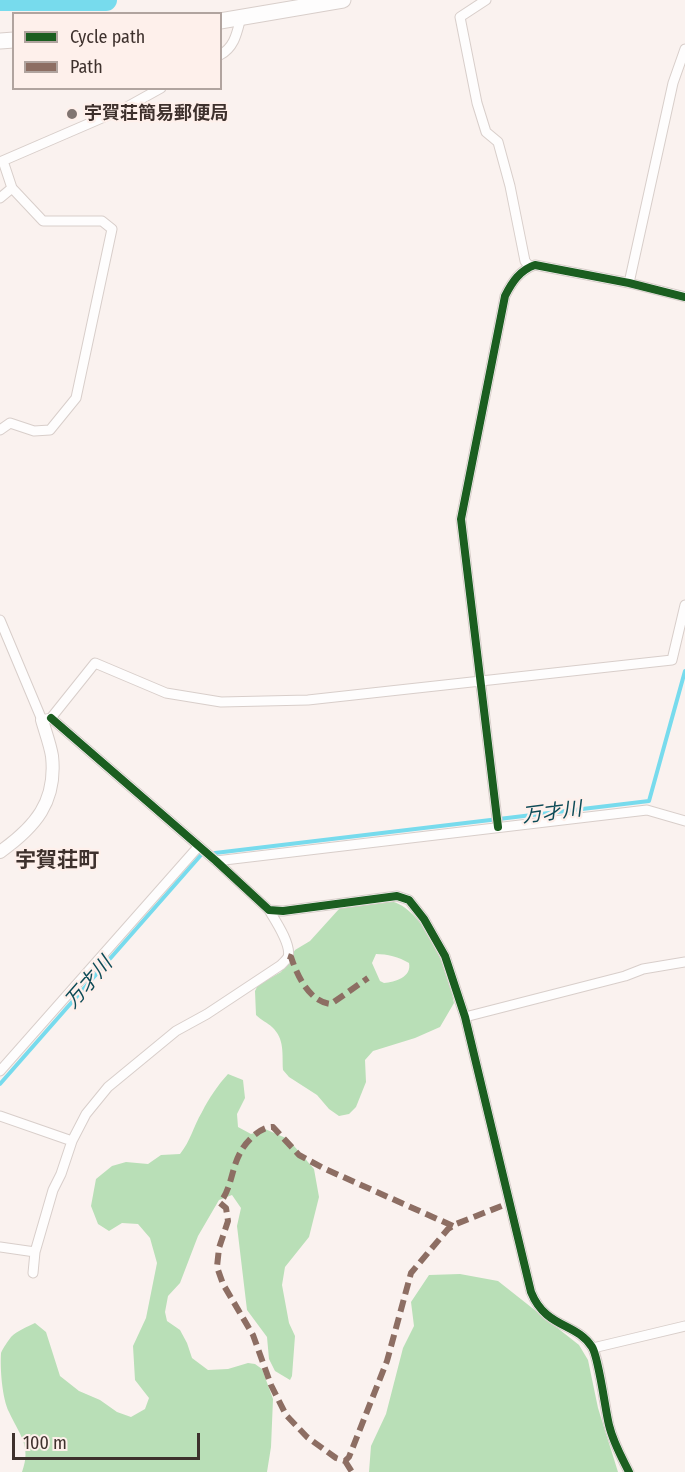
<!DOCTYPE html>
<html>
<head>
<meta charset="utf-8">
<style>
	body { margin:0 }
	#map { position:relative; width:685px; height:1472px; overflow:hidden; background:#faf2ef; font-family:"Fira Sans Condensed",sans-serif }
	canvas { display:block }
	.legend { position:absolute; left:12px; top:12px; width:210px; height:78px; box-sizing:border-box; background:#fef0eb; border:2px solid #b1a49f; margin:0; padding:8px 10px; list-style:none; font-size:18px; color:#3e312d }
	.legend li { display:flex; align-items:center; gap:12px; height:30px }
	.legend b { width:30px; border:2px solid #b1a49f }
	.scale { position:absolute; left:12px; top:1433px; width:188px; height:27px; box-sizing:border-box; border:3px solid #3e312d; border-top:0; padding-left:8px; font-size:18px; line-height:21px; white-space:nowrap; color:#3e312d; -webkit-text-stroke:4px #fef0eb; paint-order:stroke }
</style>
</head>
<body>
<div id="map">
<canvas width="685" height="1472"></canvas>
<ul class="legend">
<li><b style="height:8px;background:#1b5e20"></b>Cycle path</li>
<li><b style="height:8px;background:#8d6e63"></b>Path</li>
</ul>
<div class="scale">100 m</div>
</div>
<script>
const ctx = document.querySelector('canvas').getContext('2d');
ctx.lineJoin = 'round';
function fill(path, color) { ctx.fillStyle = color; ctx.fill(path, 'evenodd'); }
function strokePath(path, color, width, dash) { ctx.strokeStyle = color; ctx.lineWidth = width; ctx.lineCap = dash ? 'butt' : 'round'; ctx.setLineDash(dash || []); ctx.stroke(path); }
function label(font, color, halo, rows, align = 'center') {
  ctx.font = font + ' "Fira Sans Condensed","Noto Sans JP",sans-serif'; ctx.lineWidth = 4.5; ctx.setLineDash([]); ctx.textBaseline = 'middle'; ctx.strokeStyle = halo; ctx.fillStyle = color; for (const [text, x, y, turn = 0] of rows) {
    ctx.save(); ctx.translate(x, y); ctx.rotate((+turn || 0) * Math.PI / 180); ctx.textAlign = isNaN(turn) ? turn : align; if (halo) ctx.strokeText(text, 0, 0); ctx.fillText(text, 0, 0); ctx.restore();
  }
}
const forest = new Path2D(`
	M390,901C423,907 450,972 454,1003L440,1027L415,1038L373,1051L365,1060L366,1082L356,1107L349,1114L339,1116L329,1109L317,1095L289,1077L283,1070C282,1054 285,1039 272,1027C268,1023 261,1020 256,1015L255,991L258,985L281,972L295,950L310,941L339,909L351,904ZM376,954C387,954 399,957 409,963C412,977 395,982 384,983L380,981L372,963Z
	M228,1074L243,1080L245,1098L237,1114L238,1127L251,1134L265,1129L288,1139L314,1169L319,1197L309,1237L285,1267L282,1285L289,1323L295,1336L292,1376L290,1380L275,1371L269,1359L267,1337L247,1310L237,1226L241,1208L232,1195L219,1200L198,1236L180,1283L168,1296L165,1312L167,1321L180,1330L187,1343L192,1358L208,1370L228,1369L248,1363L255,1364L262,1369L273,1399L271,1447L267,1472H22C32,1446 19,1434 9,1412C2,1398 0,1368 1,1353C3,1348 8,1341 11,1337C17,1331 27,1327 35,1323L46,1332L60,1376L79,1391L100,1400L117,1412L131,1417L145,1409L149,1398L135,1380L133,1346L146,1318L157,1263L150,1238L138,1224L122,1223L109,1231L98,1224L91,1206L96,1179L112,1166L126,1162L148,1164L161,1155L180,1154C191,1140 193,1127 202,1112C209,1098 218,1085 228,1074Z
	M460,1274L498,1281L579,1345L588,1360L598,1408L618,1472H369L371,1446L386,1414L403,1348L414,1326L411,1302L429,1275Z`);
const stream = new Path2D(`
	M215,853L649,801L685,671
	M0,1084L201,855`);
const river = new Path2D(`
	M0,0H106`);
const minor = new Path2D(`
	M486,0L460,17L477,103L486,132L498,142L510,186L525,261L530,267
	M220,55C235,47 237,32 241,17
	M0,162L125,108L161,88
	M0,198L12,188
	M629,283L673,83L685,49
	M0,430L10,423L34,431L50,430L76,398L112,229L102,221H43L12,188L3,161
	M0,620L42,720L51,718L95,663L166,693L221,702L308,700L672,660L685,605
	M51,718L216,861L269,910L283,911L397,896L409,900L424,919L445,956L465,1017L531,1292C546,1329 576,1322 592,1347C599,1358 605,1409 609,1425C613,1442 621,1456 629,1472
	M498,827L461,519L505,296C512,282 520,270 535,265L629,283L685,297
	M216,861L647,810L685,821
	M465,1017L625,976L643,969L685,962
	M0,1071L198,847
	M0,1116L72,1141L61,1174L53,1190L35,1252L0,1247
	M72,1141L86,1114L108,1087L176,1031L207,1014L281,965C282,964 287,959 288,957C292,945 275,920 269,910
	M33,1273L35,1252
	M593,1348L685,1326`);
const tertiary = new Path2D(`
	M0,852C35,827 57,802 52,756C50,744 45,731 42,720`);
const primary = new Path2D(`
	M220,21L343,0
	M0,41L14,40`);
const quiet = new Path2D(`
	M288,956L291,957C297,975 309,1002 331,1004L368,978
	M453,1226L323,1168L299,1155L273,1127C261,1126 245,1142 240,1153C231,1170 232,1187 220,1203L226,1208L228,1221L219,1248L217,1267L223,1284L253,1335L271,1385L286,1415L307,1437L336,1458L345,1461L349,1457L387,1361L411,1273L448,1229L456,1224L509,1203
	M345,1461L352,1472`);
const cycleway = new Path2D(`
	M51,718L216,861L269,910L283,911L397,896L409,900L424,919L445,956L465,1017L531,1292C546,1329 576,1322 592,1347C599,1358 605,1409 609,1425C613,1442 621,1456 629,1472
	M498,827L461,519L505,296C512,282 520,270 535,265L629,283L685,297`);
const markers = [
	[72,114,6,"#807571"]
];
const poiNames = [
	["宇賀荘簡易郵便局",84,114]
];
const waterNames = [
	["万才川",552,813,-7],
	["万才川",89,983,-49]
];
const quarterNames = [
	["宇賀荘町",57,861]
];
fill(forest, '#b9dfb7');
strokePath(stream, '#77dbed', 4);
strokePath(river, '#77dbed', 22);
strokePath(minor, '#d8ceca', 11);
strokePath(tertiary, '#d8ceca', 14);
strokePath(primary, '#d8ceca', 17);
strokePath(minor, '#fefdfd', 9);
strokePath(tertiary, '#fefdfd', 12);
strokePath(primary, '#fefdfd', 15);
strokePath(quiet, '#8d6e63', 6, [12, 6]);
strokePath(cycleway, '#1b5e20', 8);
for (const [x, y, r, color] of markers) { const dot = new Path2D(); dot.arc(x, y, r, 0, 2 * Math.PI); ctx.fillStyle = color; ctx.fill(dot); strokePath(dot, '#fef0eb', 2); }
label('bold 18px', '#3e312d', '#fef0eb', poiNames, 'left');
label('italic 20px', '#0d4b57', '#fef0eb', waterNames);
label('bold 21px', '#3e312d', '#fef0eb', quarterNames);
</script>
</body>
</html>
